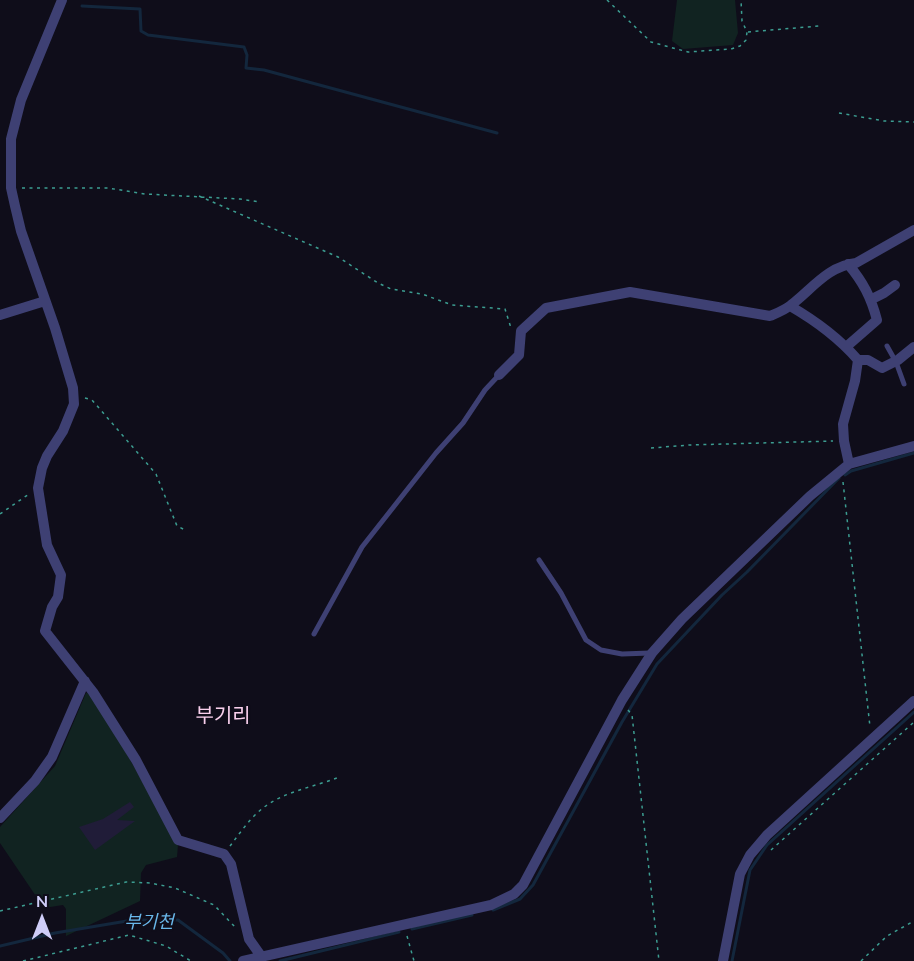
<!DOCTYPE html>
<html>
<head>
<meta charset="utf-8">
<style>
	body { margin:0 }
	#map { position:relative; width:914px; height:961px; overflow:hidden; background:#0f0d1a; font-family:Mulish,sans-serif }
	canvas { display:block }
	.north { position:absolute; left:12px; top:889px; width:60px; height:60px; -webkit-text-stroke:4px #0f0d1a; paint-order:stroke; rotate:0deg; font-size:16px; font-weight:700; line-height:24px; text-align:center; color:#cfcdf8 }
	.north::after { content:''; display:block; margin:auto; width:21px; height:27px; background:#cfcdf8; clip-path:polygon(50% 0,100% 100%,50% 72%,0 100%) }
</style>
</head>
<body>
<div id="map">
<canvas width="914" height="961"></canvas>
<div class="north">N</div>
</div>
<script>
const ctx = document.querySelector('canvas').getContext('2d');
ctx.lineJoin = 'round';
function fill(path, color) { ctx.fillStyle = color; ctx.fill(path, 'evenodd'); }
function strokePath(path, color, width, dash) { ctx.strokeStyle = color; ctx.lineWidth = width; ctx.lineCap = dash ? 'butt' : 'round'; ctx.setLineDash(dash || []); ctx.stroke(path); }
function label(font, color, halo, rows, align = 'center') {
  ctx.font = font + ' Mulish,"Noto Sans KR",sans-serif'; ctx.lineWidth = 4.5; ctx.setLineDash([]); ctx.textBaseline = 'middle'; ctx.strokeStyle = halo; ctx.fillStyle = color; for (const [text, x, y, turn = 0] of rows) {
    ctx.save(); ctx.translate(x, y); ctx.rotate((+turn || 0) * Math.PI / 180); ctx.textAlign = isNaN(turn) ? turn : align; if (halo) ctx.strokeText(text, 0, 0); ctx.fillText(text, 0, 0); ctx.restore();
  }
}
const green = new Path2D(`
	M677,0H735L738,33L733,45L683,49L672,41Z
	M86,693L93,694L178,845L177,857L146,865L141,873L140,901L66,936V909L63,905L44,908L0,843V827L55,766Z`);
const stream = new Path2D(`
	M82,6L140,9L141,31L148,35L244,47L247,55L246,68L264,70L497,133
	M845,475L851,471L914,453
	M493,910L520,899L533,885L622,722L657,664L722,595L747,572L839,478
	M412,929L472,915
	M0,946L55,933L133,920H178L223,953L230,961
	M280,961L399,932
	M732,961L750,870L767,845L914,712`);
const building = new Path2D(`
	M130,802L134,807L117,820L135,821L95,850L79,827L103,819Z`);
const path = new Path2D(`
	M607,0L651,42L688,52L731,49L740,46L746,40L747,32L742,21L741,0
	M748,32L819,26
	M839,113L884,121L914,122
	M22,188H108L145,194L240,199L260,202
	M199,196L338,257L378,283L391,289L422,294L452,305L505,309L511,328
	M85,398L92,400L156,474L177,526L187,531
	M651,448L689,445L833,441
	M843,482L870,727
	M0,514L29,494
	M628,710L632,715L659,961
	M230,846C240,833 250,818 263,808C283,792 313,787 337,778
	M771,850L914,722
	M0,911L126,882L150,883L175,888L214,905L235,927
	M407,936L414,961
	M23,961L129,935L166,946L191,961
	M861,961L887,936L914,921`);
const service = new Path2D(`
	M887,346L896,362L904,384
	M539,560L561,593L586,640L601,650L622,654L650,653
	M314,634L362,547L436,453L463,423L485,390L499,375`);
const minor = new Path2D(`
	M62,0L21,100L11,139V188L15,206L21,231L55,328L73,388L74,404L63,431L47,456L42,468L38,488L47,545L61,575L58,597L52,607L45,631L93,692L136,760L178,840L224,854L231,864L249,939L261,956
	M872,299L884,293L895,285
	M790,306C816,321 838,337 858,360L855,381L843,424L844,441L849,464
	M0,315L45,301
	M846,347L877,320C871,297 863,282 848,264
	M858,360H868L882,368L898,360L914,347
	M499,375L519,355L521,331L546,308L630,292L770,316C777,313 785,310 791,305C812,289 828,266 856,263L914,230
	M0,818L35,781L52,757L85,681
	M243,961L491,905L514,894L523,885L622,700L652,653L682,619L810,496L849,464L914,446
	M723,961L740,874L750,855L767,835L914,701`);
const waterNames = [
	["부기천",149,923]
];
const quarterNames = [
	["부기리",223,716]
];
fill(green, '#112321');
strokePath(stream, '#13273d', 3);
fill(building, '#201c38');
strokePath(path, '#3c9d91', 1.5, [3, 4.5]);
strokePath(service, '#3e4073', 5);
strokePath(minor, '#3e4073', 10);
label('italic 18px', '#69b7ea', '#0f0d1a', waterNames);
label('20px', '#f8cfec', '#0f0d1a', quarterNames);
</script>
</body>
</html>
